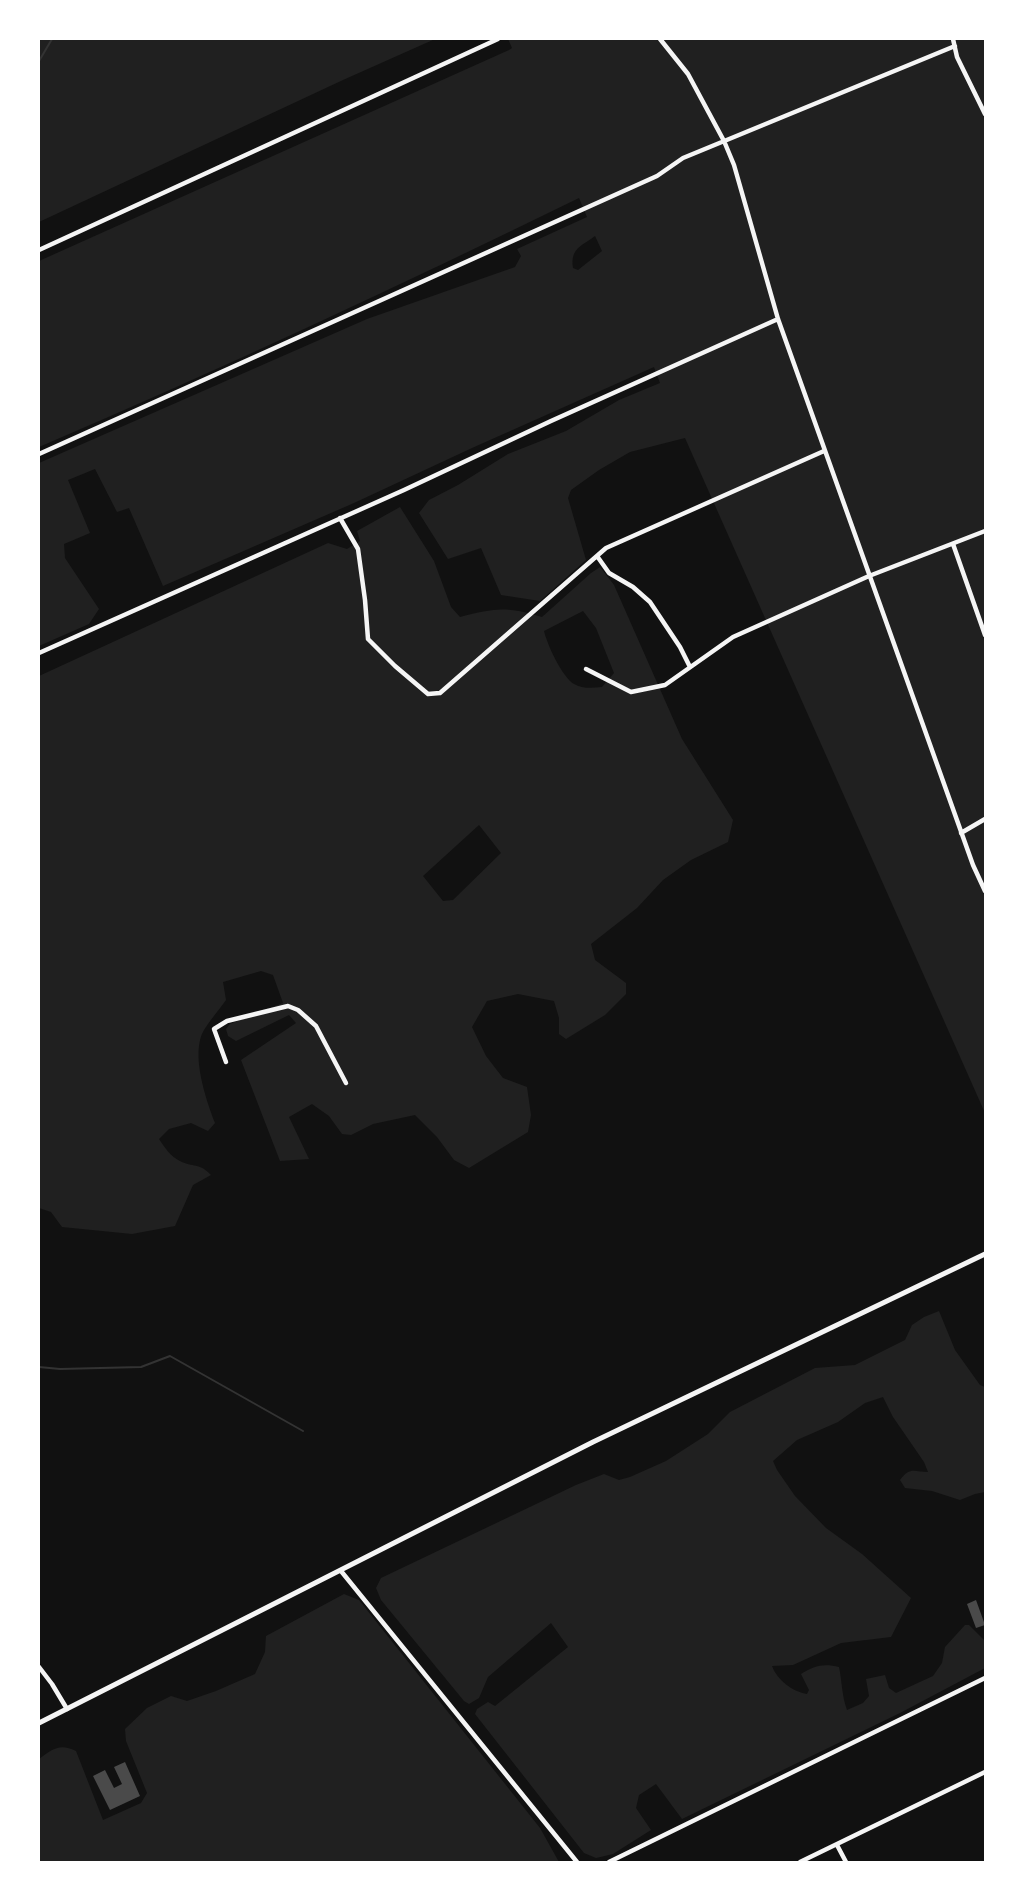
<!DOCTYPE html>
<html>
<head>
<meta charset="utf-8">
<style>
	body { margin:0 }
	#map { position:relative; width:1024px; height:1901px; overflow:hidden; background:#111; font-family:"Zilla Slab",serif }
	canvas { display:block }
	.frame { position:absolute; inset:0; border:40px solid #fff; pointer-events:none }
</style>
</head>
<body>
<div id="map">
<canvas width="1024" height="1901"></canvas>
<div class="frame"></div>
</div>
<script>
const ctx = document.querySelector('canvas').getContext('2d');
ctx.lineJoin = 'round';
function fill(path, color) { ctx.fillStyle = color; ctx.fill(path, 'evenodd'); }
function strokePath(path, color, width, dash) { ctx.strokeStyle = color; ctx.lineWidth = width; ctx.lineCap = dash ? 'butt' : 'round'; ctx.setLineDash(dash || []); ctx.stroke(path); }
const green = new Path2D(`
	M39,39H435L343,80L39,222Z
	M508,39H985V1113L685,438L630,452L599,470L571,490L568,498L586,560L540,601L501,595L481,548L448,559L419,513L429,500L458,485L508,454L566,431L619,400L660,383L654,367L472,448L354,503L163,586L129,508L117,512L95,469L68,480L90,533L64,544L65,558L99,609L89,624L39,646V463L367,319L515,267L521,256L517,249L587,217L579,198C401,285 221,369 39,447V261L509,50L512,48ZM595,236L602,251L578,270L573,268C570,248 582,246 595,236Z
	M400,507L434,561L451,607L460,617C495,608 506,606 542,617L591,573L600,567L614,585L682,739L733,820L728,842L691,860L663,880L637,908L591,944L595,960L626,983V994L605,1015L566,1039L559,1034V1018L554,1001L518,994L487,1001L472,1027L486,1056L503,1078L527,1087L531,1115L528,1132L469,1168L454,1160L437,1137L415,1115L373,1124L351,1135L342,1134L329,1116L312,1104L289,1117L309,1159L280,1161L241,1060L296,1023L289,1015L236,1041L228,1036L226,1029L230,1024L283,1003L273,975L261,971L223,982L226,1000C219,1010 210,1020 204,1030C190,1053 206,1100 215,1123L208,1131L191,1123L169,1129L159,1139C165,1148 170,1156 180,1161C193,1168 199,1162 211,1175L193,1185L175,1226L132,1234L62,1227L51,1212L39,1208V676L328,543L347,549L360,541L357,531ZM583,611L596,628L614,673L602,687C593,688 582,689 574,684C562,677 547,644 544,631ZM479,825L501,853L453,900L443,901L423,876Z
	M939,1311L955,1350L980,1385L985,1387V1492L975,1494L960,1500L932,1491L905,1488L900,1480C910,1466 915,1472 928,1472L924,1462L893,1417L883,1397L865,1403L838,1422L797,1440L773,1461L777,1470L795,1496L826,1528L862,1554L911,1598L891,1637L841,1643L793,1665L772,1666C777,1680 793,1692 807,1694L809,1690L801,1674C814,1666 823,1663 839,1667C842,1682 842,1697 847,1710L863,1703L869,1696L866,1679L885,1675L889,1688L896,1693L933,1676L942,1663L945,1647L965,1625H969L985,1641V1668L900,1713L682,1819L656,1784L639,1795L636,1808L651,1830L613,1854L596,1858L584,1853L475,1714L477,1709L488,1702L495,1706L568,1647L551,1623L488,1677L479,1698L469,1704L464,1701L381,1600L376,1588L381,1578L576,1485L604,1474L619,1480L630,1477L666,1461L708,1434L730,1412L815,1368L855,1365L905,1340L912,1325L924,1317Z
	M344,1594L359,1600L540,1828L559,1862H39L40,1797L39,1759C53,1749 59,1743 76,1751L103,1820L141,1803L147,1793L126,1741L125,1729L147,1708L171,1696L187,1701L216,1691L255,1674L265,1652L266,1636Z`);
const stream = new Path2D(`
	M39,61L52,39
	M39,1367L60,1369L141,1367L170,1356L303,1431`);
const building = new Path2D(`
	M976,1600L985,1625L976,1628L967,1604Z
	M125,1762L140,1796L110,1810L93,1776L105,1770L114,1788L122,1784L114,1767Z`);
const minor = new Path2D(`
	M660,39L688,74L724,141L734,165L778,319L973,865L985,891
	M953,39L957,57L985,114
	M39,250L498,39
	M39,454L657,176L683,158L955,46
	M340,518L358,549L365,600L368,639L395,666L428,694L440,693L606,548L824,451
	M953,544L985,635
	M597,556L609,573L633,587L650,602L680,647L690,667
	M39,653L404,490L551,421L778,319
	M586,669L631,692L665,685L733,637L869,576L985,531
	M961,833L985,819
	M226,1062L214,1029L227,1021L288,1006L298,1010L316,1026L346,1083
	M341,1571L577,1862
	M39,1667L52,1684L67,1709
	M837,1845L846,1862
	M609,1862L985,1678
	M800,1862L985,1772`);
const tertiary = new Path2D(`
	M39,1723L593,1442L985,1254`);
fill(green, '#202020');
strokePath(stream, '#333', 2);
fill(building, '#4a4a4a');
strokePath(minor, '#f5f5f5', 4.5);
strokePath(tertiary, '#f5f5f5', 5);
</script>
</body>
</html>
